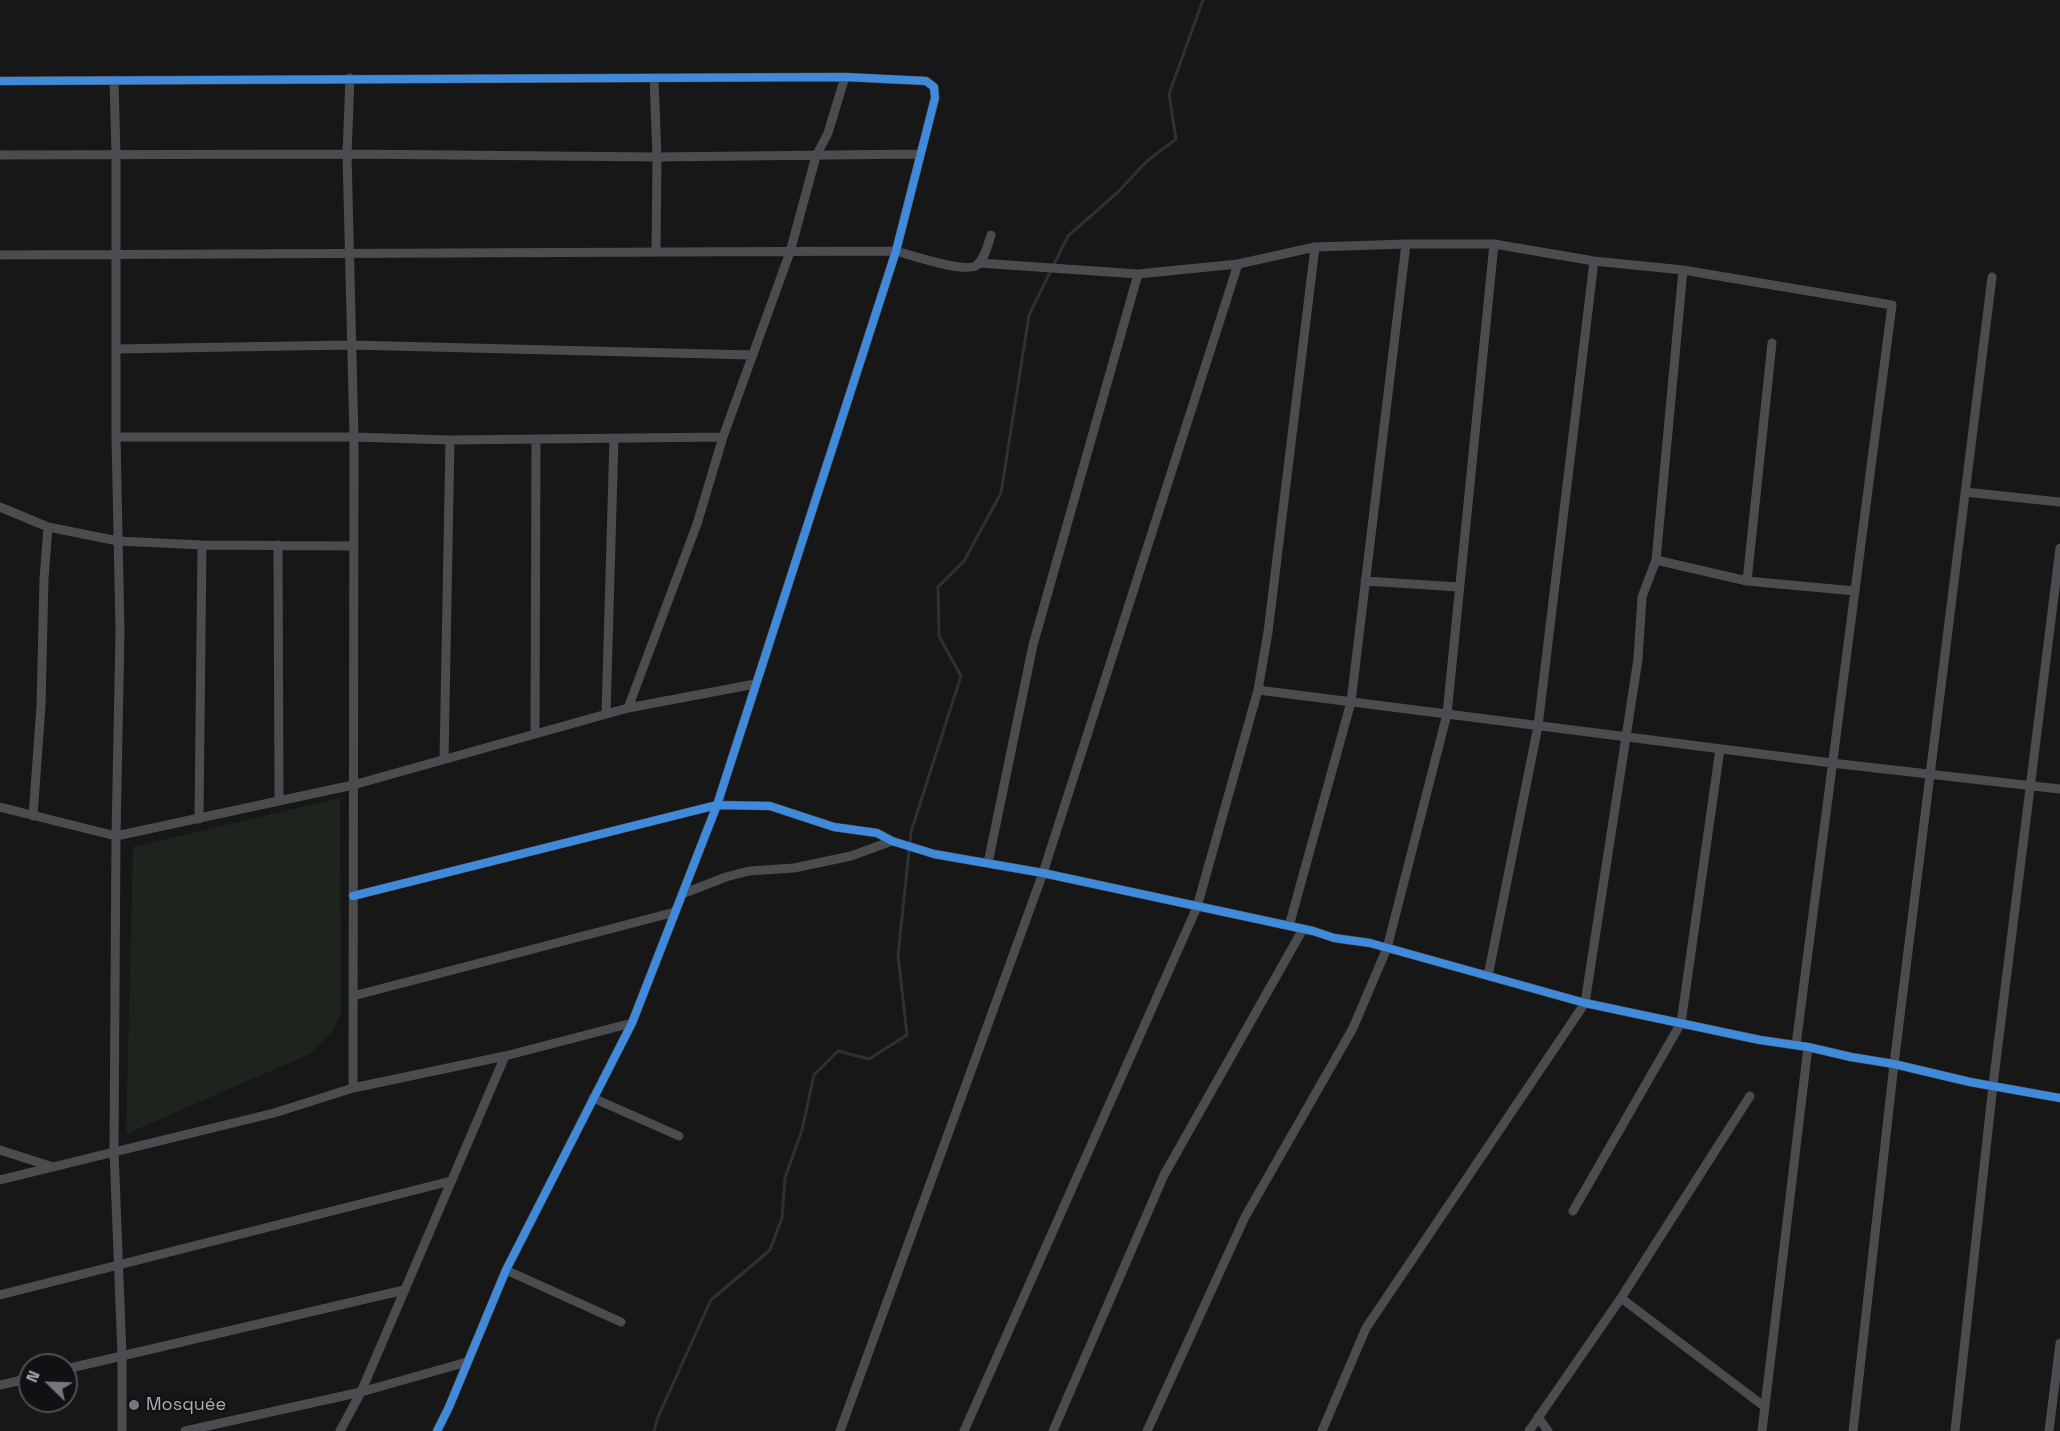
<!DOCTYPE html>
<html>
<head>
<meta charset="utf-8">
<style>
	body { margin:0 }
	#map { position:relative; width:2060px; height:1431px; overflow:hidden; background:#171717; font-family:"Space Grotesk",sans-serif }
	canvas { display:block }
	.north { position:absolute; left:18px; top:1353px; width:60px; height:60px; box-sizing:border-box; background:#111113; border:2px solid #4d4f55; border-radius:50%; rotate:293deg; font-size:16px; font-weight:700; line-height:24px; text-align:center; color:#a8adb8 }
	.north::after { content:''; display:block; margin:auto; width:21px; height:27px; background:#757880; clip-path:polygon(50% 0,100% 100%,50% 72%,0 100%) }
</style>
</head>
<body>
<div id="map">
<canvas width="2060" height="1431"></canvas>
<div class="north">N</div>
</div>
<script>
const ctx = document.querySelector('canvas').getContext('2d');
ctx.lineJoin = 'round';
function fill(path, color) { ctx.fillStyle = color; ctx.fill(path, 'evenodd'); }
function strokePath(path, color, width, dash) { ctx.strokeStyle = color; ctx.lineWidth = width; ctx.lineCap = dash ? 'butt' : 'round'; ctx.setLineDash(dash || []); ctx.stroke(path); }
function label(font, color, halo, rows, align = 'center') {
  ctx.font = font + ' "Space Grotesk",sans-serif'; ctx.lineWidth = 4.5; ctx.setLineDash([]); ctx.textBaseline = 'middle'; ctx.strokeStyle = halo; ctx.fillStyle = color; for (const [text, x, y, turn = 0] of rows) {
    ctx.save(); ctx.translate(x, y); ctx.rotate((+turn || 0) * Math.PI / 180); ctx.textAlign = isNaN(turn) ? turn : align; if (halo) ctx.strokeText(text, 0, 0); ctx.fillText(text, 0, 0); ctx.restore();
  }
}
const green = new Path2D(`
	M340,798L341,1012L333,1031L312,1053L126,1134L133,847Z`);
const stream = new Path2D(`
	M654,1431L658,1417L711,1300L770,1250L782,1218L785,1178L802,1130L814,1075L838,1051L869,1059L907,1035L898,955L911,832L961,676L939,636L938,587L964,561L1001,493L1029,315L1068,236L1118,192L1147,161L1176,139L1169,94L1203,0`);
const minor = new Path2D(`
	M350,78L347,154L354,437L353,1088
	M654,78L657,157L656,252
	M114,80L116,155V437L120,631L116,836L114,1151L122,1355V1431
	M0,81L845,77L926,81L934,87L935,98L896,251L717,805L632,1023L506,1270L449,1407L437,1431
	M0,155L347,154L657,157L920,154
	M0,255L896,251C911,255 966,274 977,265C985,258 988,245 991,235
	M979,263L1138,274L1238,264L1315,247L1406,244H1494L1594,261L1683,270L1892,305L1796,1045
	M116,349L350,345L752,355
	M116,437H354L450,440L723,437
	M1965,492L2060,502
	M0,507L48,527L118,541L202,545L353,546
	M278,545L279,800
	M1656,560L1747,581L1855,591
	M1365,581L1459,587
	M1747,581L1772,343
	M1258,690L1832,763L2060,789
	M628,708L697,524L723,437L790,252L816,156L828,133L845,77
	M606,714L614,438
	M535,734L536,439
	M444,759L450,440
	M0,807L116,836L353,785L628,708L755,684
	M33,816L41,706L44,579L48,527
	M199,819L202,545
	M988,863L1033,645L1138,274
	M682,894L726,877L749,871L794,868L851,856L892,841
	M353,896L717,805L770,806L834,827L877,833L892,841L934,854L1043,873L1313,931L1334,938L1370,943L1585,1003L1760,1040L1808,1047L1851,1057L1894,1064L1970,1082L2060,1098
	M1289,926L1351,702L1406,244
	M1488,976L1538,726L1594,261
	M353,996L675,912
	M593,1098L679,1136
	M0,1150L53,1167
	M0,1180L274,1113L353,1088L505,1056L632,1023
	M1573,1211L1681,1023L1720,749
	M506,1270L621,1322
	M0,1295L451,1181
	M1621,1298L1765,1407
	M66,1369L404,1290
	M0,1385L30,1378
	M1538,1417L1548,1431
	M185,1431L361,1392L467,1362
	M340,1431L361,1392L505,1056
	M840,1431L1043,873L1238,264
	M964,1431L1197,907L1258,690L1268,632L1315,247
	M1053,1431L1164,1175L1303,929
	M1147,1431L1245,1217L1353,1028L1387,948L1447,714L1494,244
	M1322,1431L1366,1328L1585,1003L1638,659L1642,597L1656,560L1683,270
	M1529,1431L1621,1298L1750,1096
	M1762,1431L1808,1047
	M1853,1431L1894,1064L1992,277
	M1955,1431L1993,1085L2060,548
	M2049,1431L2060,1343`);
const cycleway = new Path2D(`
	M0,81L845,77L926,81L934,87L935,98L896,251L717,805L632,1023L506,1270L449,1407L437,1431
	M353,896L717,805L770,806L834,827L877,833L892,841L934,854L1043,873L1313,931L1334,938L1370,943L1585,1003L1760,1040L1808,1047L1851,1057L1894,1064L1970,1082L2060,1098`);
const markers = [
	[134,1405,6,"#757880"]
];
const poiNames = [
	["Mosquée",146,1405]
];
fill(green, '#1d241e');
strokePath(stream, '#2a3239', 3);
strokePath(minor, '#4b4c50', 9);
strokePath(cycleway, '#408adc', 8);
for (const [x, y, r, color] of markers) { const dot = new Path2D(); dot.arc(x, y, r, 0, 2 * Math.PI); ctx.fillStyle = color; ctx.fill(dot); strokePath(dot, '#111113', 2); }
label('18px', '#a8adb8', '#111113', poiNames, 'left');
</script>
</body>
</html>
